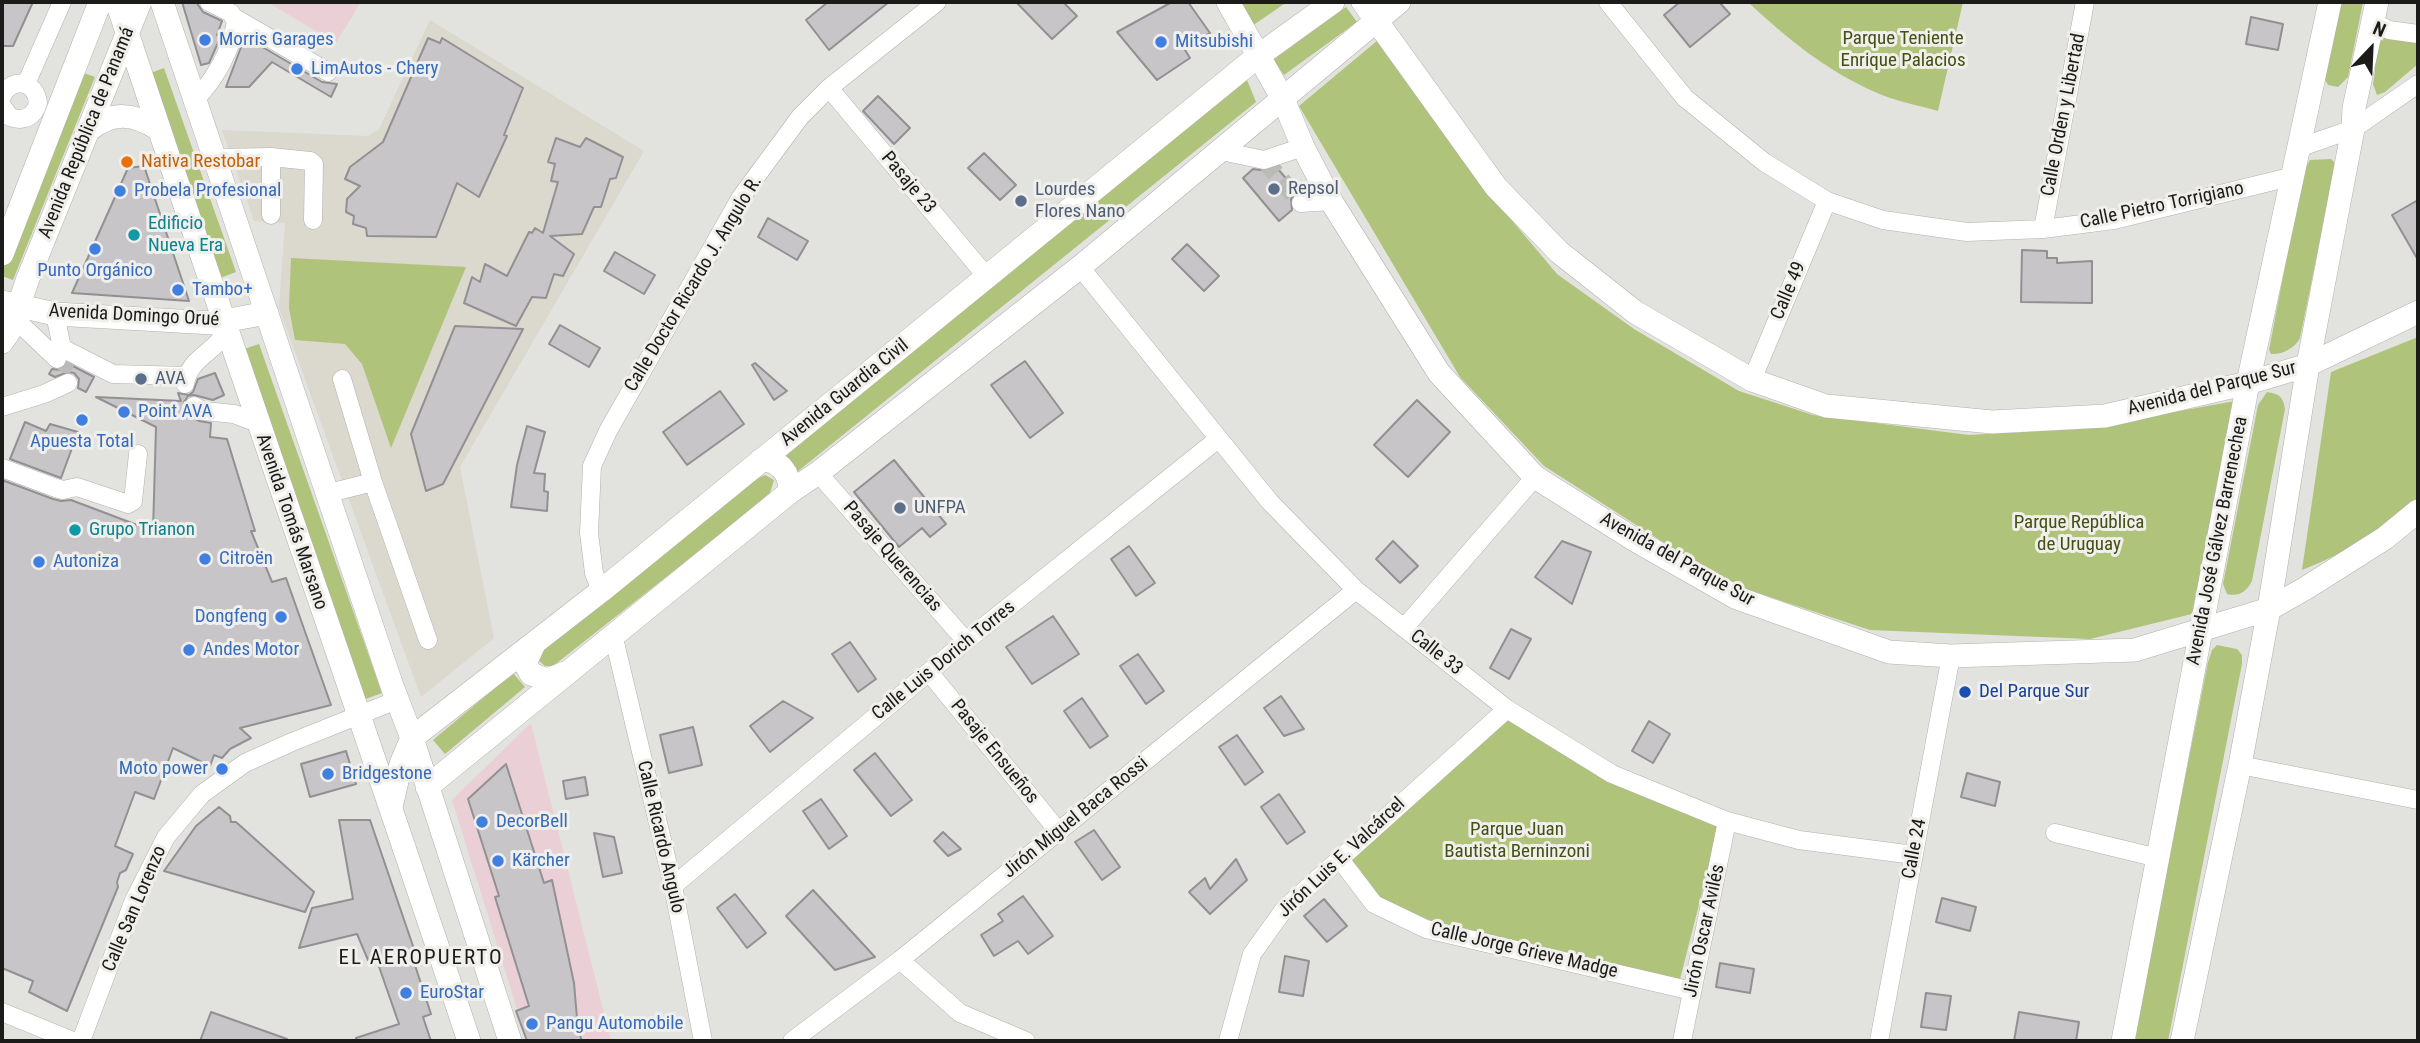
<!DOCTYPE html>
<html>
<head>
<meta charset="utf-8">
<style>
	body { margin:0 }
	#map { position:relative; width:2420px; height:1043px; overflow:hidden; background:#e2e2de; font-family:"Roboto Condensed",sans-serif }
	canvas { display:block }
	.frame { position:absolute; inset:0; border:4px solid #1b1b19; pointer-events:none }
	.north { position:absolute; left:2336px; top:14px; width:70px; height:70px; -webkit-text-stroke:5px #f0efeb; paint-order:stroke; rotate:23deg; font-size:19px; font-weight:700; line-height:28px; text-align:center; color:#1b1b19 }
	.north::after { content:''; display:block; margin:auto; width:24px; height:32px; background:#1b1b19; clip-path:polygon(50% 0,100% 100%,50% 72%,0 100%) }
</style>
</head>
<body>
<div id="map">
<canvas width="2420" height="1043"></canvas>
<div class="frame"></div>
<div class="north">N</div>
</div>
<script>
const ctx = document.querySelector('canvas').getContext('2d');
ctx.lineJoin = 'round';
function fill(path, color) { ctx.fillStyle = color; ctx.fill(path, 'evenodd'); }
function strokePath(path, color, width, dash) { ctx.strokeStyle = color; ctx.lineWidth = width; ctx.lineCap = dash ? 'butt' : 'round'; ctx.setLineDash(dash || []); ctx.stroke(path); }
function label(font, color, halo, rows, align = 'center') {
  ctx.font = font + ' "Roboto Condensed",sans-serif'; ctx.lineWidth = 6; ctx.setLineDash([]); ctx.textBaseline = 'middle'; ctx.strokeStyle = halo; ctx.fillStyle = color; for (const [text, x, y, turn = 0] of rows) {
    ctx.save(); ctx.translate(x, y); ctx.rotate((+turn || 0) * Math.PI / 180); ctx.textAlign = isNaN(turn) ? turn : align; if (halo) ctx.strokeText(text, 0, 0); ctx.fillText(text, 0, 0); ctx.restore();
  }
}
const commercial = new Path2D(`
	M267,2H361L336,43Z
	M531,723L611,1041H527L452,800Z`);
const built = new Path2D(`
	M430,20L644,151L460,467L494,638L421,697L279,308L285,223L254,221L222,130L368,136L379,129Z`);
const green = new Path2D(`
	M1240,2H1287L1252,26Z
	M1748,2H1963L1938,111C1917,105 1895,101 1875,92C1827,71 1786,38 1748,2Z
	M2338,2H2363L2348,77L2338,87L2328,85L2323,76Z
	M1346,7L1357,22L1284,75L1273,60Z
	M2383,36L2417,41L2418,64L2385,92L2377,95L2373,84L2375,71L2374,47L2377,41Z
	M1378,40L1498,204L1557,274L1634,329L1739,391L1813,415L1969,435L2080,429L2235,401L2192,614L2090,639L1870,630L1727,583L1544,466L1460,377L1299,106Z
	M164,68L236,272L220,278L148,74Z
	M81,72L95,77L13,280L2,276V271Z
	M1247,80L1256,102L792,476L777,457Z
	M2331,159L2334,162V172L2300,338C2295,348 2282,355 2271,354L2269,350L2303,171L2310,160Z
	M291,258L466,267L391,448L362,364L345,344L295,340L289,308Z
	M2418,337V499C2386,531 2344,553 2302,570L2331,372Z
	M259,344L382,693L363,700L244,349Z
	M2267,392C2279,394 2283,396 2285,409L2252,581C2246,592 2239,597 2227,594L2223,584L2258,405Z
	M765,475L774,480L769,496L553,666H545L537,659L542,649L754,480Z
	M2217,645L2237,649L2242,655V664L2168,1041H2133L2208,662L2212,650Z
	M513,673L525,687L445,754L433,740Z
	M1507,715L1719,826L1679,983L1427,923L1378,898L1348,858Z`);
const building = new Path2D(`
	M2,2H33L13,46H2Z
	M182,2H196L203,12L222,21L217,35L221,36L209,63L201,65Z
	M828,2H889L829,50L806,20Z
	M1016,2H1063L1077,16L1052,39Z
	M1172,2H1188L1210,33L1185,50L1190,58L1157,80L1117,32Z
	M1680,2H1719L1730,14L1690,47L1664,15Z
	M2251,17L2283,24L2278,50L2246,44Z
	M428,38L440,43L442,38L523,88L504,135L507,136L479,197L457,183L436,237L367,236L366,228L353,224L354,216L346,212L347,199L360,186L345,179L350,167L383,142Z
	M243,42L257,47L259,45L322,82L337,84L331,97L272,62L249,87H226Z
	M878,96L910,128L894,144L863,111Z
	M556,138L580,147L586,138L623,157L616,178L610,179L601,207H594L582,234L550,236L574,254L563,276L554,274L546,298L532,297L516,326L464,303L472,277L480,282L485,264L507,276L529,232L532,233L535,228L543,233L558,182L551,181L555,164L548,162Z
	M984,153L1016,185L1000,200L968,168Z
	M144,166L189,301L72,293L128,168Z
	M1277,168L1298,192L1291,199L1292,210L1279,221L1243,178L1253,169L1267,171Z
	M2418,200V260L2392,215Z
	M768,218L808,241L797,260L758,237Z
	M1187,244L1219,276L1204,291L1172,259Z
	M2022,250L2047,251V258H2057V263L2092,261V303L2021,302Z
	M615,252L655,275L644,294L604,271Z
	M560,325L600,348L589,367L549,344Z
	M455,326L523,329L443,484L426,491L411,434Z
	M1025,361L1063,413L1030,438L991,385Z
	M67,363L94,377L86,392L78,388L79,379L74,373L68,372L55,377L49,374L52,369L61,370Z
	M755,363L787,391L774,400L752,365Z
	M215,373L224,395L213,400L194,395L188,396L184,402V412L199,421L211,423L210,437L227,439L255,531H251L272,582L286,578L331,705L240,728L251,738L230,749L222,758L214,755L210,766L173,748L154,799L135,792L115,846L133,854L126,870L120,873L117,882L118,887L67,1011L29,992L33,981L2,968V480L53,499L61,501L71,500L153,531L156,427L96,397L181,401L178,393L189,395L193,392L198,379Z
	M720,391L744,424L687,465L663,432Z
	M1417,400L1450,432L1408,477L1374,445Z
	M25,422L46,431L50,424L78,432L61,478L10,459Z
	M527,426L545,432L534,473L545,474L544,491L548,492L547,511L511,507L517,465Z
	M894,460L946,524L930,537L922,528L899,547L854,492Z
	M1393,541L1418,566L1400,583L1376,559Z
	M1562,541L1591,552L1572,604L1535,577Z
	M1129,546L1155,583L1136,596L1111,559Z
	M1053,616L1079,654L1032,684L1006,647Z
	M1511,629L1531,639L1509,679L1490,668Z
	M850,642L876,679L858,692L832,654Z
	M1138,654L1164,691L1146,704L1120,666Z
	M1281,696L1304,729L1284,736L1264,708Z
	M1082,698L1108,736L1090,748L1064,711Z
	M783,701L813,718L770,752L750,726Z
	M1649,721L1670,734L1653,763L1632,751Z
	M693,727L702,765L669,773L660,735Z
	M1237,735L1263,772L1245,785L1219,747Z
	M346,751L356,784L310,797L301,764Z
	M875,753L912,800L891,816L854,770Z
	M506,764L544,883L552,880L574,983L578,1030L582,1041H527L516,1011L529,1006L495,897L499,896L468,799Z
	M1967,773L2000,782L1995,806L1961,797Z
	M585,777L588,795L566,799L563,781Z
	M1279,794L1305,832L1287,844L1261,807Z
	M821,799L847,836L829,849L803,811Z
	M219,807L230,816L231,822H236L314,892L305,912L164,871L196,826Z
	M339,820H370L414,949L410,950L431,1014L423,1017L431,1041H356V1038L399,1024L376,958L368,960L357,934L299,948L312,908L353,899Z
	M1094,830L1120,867L1102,880L1075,842Z
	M943,832L961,849L948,856L934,841Z
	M594,833L614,837L622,873L603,877Z
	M1236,859L1247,880L1210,914L1189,892L1205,878L1210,889Z
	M813,890L875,957L835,970L786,916Z
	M735,894L766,933L747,948L717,908Z
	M1023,896L1053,936L1028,954L1018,941L994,956L981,935L1003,921L998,914Z
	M1942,898L1976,907L1970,931L1936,922Z
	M1324,899L1347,926L1327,942L1304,916Z
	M1285,956L1309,961L1303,996L1279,992Z
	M1720,963L1754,969L1750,993L1716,987Z
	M1926,993L1951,996L1946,1030L1921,1027Z
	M211,1012L287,1039V1041H200Z
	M2019,1012L2079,1022L2076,1041H2014Z`);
const minorTunnel = new Path2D(`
	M1264,160L1301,203
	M57,359L76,369`);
const minor = new Path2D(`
	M1608,2L1685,98L1764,162L1827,201L1883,220L1967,232L2043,229L2114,220L2294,176
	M235,18L328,72
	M2373,22L2389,30L2418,34
	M26,84L62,2
	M829,88L987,277
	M2,96C12,76 36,81 38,103C34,117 24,122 10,117L2,106
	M195,100C215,79 231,51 236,22L231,13L209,2
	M2301,147L2353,129L2418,84
	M1221,151L1264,160L1303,147
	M215,158L271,157L310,161L314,164L313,220
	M1301,203L1331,201
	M271,215V157
	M2043,229L2085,2
	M1080,267L1270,502L1356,590L1507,709L1612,774L1727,821L1799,840L1914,855
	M55,314L62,348L113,374L187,376
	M14,318L57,359
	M342,379L373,482L428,640
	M1752,380L1827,201
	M185,384C189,358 214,353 226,332
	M194,406L204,411L234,414L258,423
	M2,407L44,394L68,383
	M2,468L56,488L63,490L77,487L128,504L133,501L138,454
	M818,473L966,641
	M329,493L373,482
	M601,591L594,573L589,533L592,466L608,431L741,197L800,117L829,88L937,2
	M1404,628L1535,477
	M613,634L673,886L703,1041
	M929,672L1059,832
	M2240,765L2418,800
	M2055,833L2158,858
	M1339,858L1374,904L1426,929L1692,991
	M673,886L966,641L1218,439
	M900,960L960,1013L1026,1041
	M2,1012L73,1041
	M81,1041L134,900L166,837L202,794L245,763L292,742L397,700
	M792,1041L900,960L1356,590
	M1228,1041L1252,954L1285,908L1507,709
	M1682,1041L1727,821
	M1879,1041L1951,656`);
const major = new Path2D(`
	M117,2C231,349 354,694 469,1041
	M162,2L392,686L412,738L510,1041
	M1228,2L1283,99L1303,147L1331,201L1439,373L1535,477L1635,540L1737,598L1889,652L1951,656L2135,650L2269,609L2306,588L2385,538L2418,511
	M1363,2L1496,187L1559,252L1635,312L1752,380L1826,406L1992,422L2105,416L2248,383L2308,365L2418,312
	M89,130C112,111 134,113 158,129
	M2,254L100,2
	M2,302L55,314L213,323L267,313
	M2,342L12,327L27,281L140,2
	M761,460C781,460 790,474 790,492
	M534,644L525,663L531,674L548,680L565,673
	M427,787L790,492L818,473L1080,267L1399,2
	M391,807L401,764L412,738L601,591L1258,56L1333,2
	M2123,1041L2248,383L2330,2
	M2182,1041L2240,765L2269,609L2308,365L2353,129L2354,108L2377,2`);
const markers = [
	[205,40,7,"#3f7fe0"],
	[1161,42,7,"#3f7fe0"],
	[297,69,7,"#3f7fe0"],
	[127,162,7,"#e8710a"],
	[1274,189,7,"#5c6f8a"],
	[120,191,7,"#3f7fe0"],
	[1021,201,7,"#5c6f8a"],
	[134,235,7,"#0f9aa8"],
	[95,249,7,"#3f7fe0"],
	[178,290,7,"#3f7fe0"],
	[141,379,7,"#5c6f8a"],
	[124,412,7,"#3f7fe0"],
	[82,420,7,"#3f7fe0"],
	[900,508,7,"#5c6f8a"],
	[75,530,7,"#0f9aa8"],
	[205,559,7,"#3f7fe0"],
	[39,562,7,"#3f7fe0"],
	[281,617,7,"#3f7fe0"],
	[189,650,7,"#3f7fe0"],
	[1965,692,7,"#1a4fb4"],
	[222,769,7,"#3f7fe0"],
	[328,774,7,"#3f7fe0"],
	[482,822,7,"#3f7fe0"],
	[498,861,7,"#3f7fe0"],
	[406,993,7,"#3f7fe0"],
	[532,1024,7,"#3f7fe0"]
];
const parkNames = [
	["Parque Teniente",1903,39],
	["Enrique Palacios",1903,61],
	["Parque República",2079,523],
	["de Uruguay",2079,545],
	["Parque Juan",1517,830],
	["Bautista Berninzoni",1517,852]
];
const shopNames = [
	["Morris Garages",219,40],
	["Mitsubishi",1175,42],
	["LimAutos - Chery",311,69],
	["Probela Profesional",134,191],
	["Punto Orgánico",95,271,"center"],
	["Tambo+",192,290],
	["Point AVA",138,412],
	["Apuesta Total",82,442,"center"],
	["Citroën",219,559],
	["Autoniza",53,562],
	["Dongfeng",267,617,"right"],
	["Andes Motor",203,650],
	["Moto power",208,769,"right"],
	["Bridgestone",342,774],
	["DecorBell",496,822],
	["Kärcher",512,861],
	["EuroStar",420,993],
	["Pangu Automobile",546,1024]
];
const streetNames = [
	["Calle Orden y Libertad",2064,115,-79],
	["Avenida República de Panamá",87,133,-68],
	["Pasaje 23",908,183,50],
	["Calle Pietro Torrigiano",2162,206,-12],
	["Calle Doctor Ricardo J. Angulo R.",694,284,-59],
	["Calle 49",1789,291,-67],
	["Avenida Domingo Orué",134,316,3],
	["Avenida del Parque Sur",2212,389,-14],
	["Avenida Guardia Civil",845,393,-39],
	["Avenida Tomás Marsano",291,522,71],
	["Avenida José Gálvez Barrenechea",2218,541,-79],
	["Pasaje Querencias",892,557,49],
	["Avenida del Parque Sur",1677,560,29],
	["Calle 33",1436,653,38],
	["Calle Luis Dorich Torres",944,661,-39],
	["Pasaje Ensueños",994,752,51],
	["Jirón Miguel Baca Rossi",1076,818,-39],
	["Calle Ricardo Angulo",660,837,77],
	["Calle 24",1915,849,-79],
	["Jirón Luis E. Valcárcel",1342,858,-43],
	["Calle San Lorenzo",135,909,-67],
	["Jirón Oscar Avilés",1705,931,-78],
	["Calle Jorge Grieve Madge",1524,951,13]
];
const foodNames = [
	["Nativa Restobar",141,162]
];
const serviceNames = [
	["Repsol",1288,189],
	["Lourdes",1035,190],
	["Flores Nano",1035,212],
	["AVA",155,379],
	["UNFPA",914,508]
];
const cultureNames = [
	["Edificio",148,224],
	["Nueva Era",148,246],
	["Grupo Trianon",89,530]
];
const transitNames = [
	["Del Parque Sur",1979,692]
];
const neighbourhoodNames = [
	["EL AEROPUERTO",421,959]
];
fill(commercial, '#ead0d6');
fill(built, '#dbd8cd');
fill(green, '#b0c37b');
fill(building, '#c8c5c9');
strokePath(building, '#929093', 2);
strokePath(minorTunnel, '#babab7', 18, [18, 9]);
strokePath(minor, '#b2b1ad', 19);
strokePath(major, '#b2b1ad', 24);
strokePath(minor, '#fff', 18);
strokePath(major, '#fff', 23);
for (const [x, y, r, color] of markers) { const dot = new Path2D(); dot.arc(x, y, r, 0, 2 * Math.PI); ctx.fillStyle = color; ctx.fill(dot); strokePath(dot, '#f0efeb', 2.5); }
label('19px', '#435012', '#f0efeb', parkNames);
label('19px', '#366cbe', '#f0efeb', shopNames, 'left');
label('19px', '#1b1b19', '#f0efeb', streetNames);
label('19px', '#c56008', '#f0efeb', foodNames, 'left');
label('19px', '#4e5e75', '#f0efeb', serviceNames, 'left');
label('19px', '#0d838f', '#f0efeb', cultureNames, 'left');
label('19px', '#164399', '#f0efeb', transitNames, 'left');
ctx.letterSpacing = '2px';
label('21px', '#1b1b19', '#f0efeb', neighbourhoodNames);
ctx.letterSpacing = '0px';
</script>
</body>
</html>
